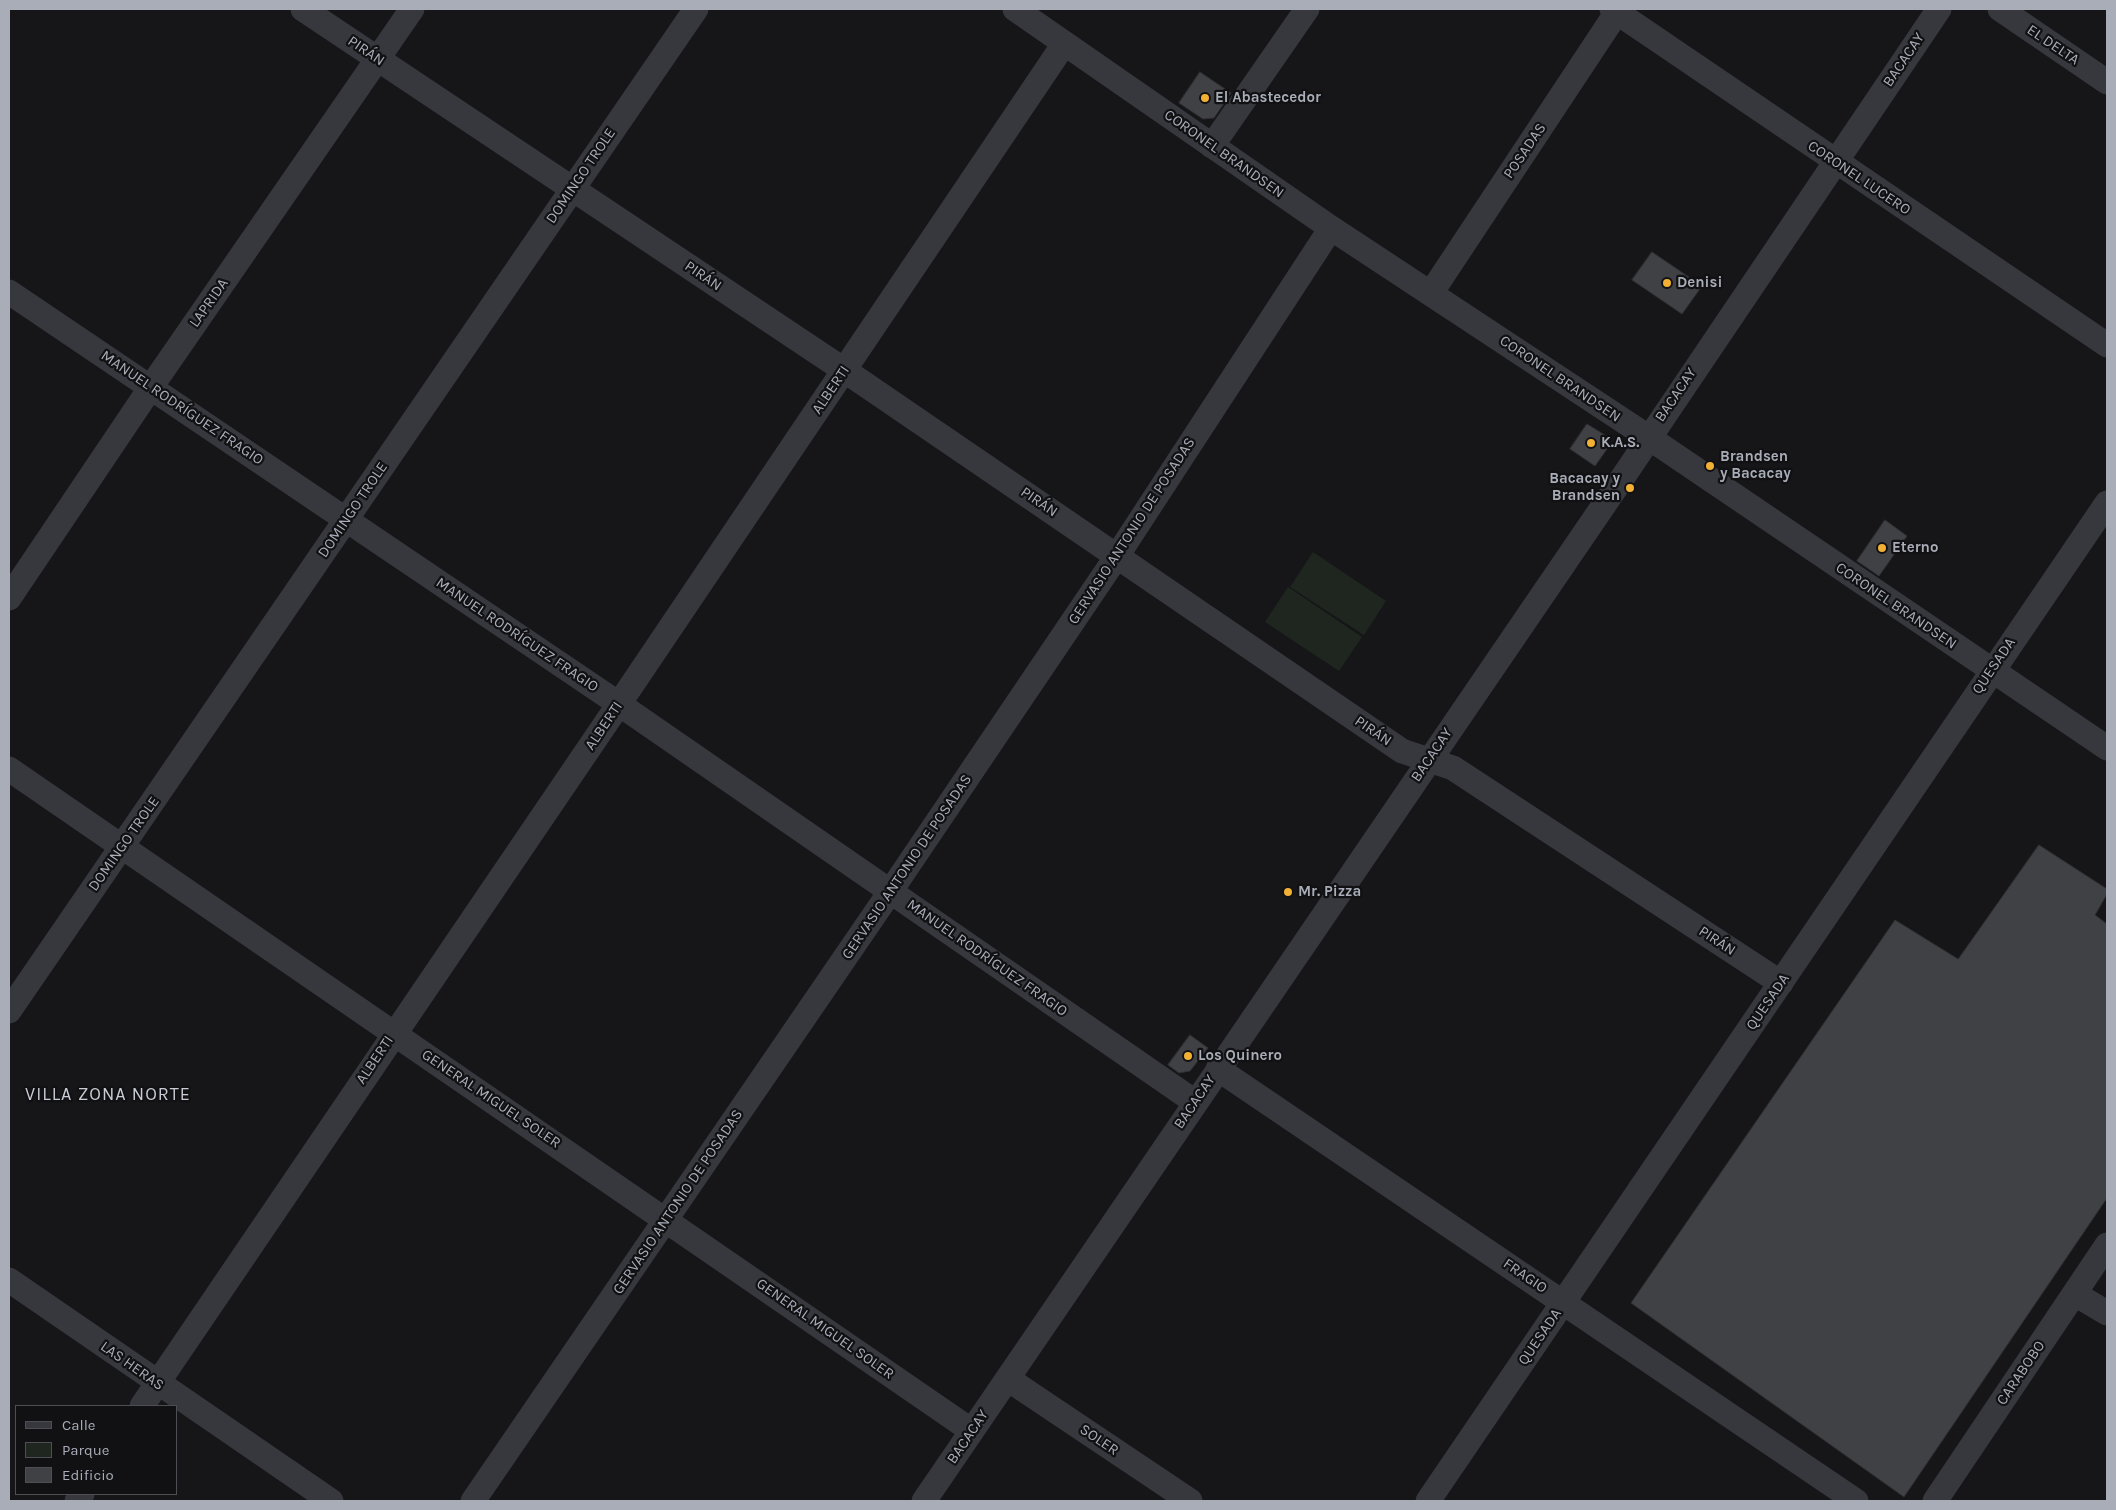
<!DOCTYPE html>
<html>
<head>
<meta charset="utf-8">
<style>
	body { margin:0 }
	#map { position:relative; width:2116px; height:1510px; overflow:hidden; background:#161618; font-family:Karla,sans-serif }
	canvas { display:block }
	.frame { position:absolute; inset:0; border:10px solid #a8adb8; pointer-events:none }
	.legend { position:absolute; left:15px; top:1405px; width:162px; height:90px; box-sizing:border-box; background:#111113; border:1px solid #4d4f55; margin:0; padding:6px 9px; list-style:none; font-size:15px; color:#a8adb8 }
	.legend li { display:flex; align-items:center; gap:10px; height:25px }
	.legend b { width:25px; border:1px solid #4d4f55 }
</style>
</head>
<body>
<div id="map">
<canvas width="2116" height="1510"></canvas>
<div class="frame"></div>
<ul class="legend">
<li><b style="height:6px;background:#37383d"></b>Calle</li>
<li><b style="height:14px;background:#1e261f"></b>Parque</li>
<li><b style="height:14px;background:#404145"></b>Edificio</li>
</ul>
</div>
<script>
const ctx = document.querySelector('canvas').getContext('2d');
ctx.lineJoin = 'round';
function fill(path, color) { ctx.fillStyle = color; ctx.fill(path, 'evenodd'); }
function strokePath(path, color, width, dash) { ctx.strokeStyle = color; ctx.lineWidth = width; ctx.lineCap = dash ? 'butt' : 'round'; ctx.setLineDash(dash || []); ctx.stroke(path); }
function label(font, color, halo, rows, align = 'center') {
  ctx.font = font + ' Karla,sans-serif'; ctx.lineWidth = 4.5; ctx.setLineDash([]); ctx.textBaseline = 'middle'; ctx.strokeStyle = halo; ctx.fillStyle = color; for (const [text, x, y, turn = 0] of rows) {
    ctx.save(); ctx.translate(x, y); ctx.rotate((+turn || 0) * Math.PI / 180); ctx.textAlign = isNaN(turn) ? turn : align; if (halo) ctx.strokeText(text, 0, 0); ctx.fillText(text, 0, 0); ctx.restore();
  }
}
const green = new Path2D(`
	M1313,552L1386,601L1364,635L1290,587Z
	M1288,587L1362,637L1339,671L1265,622Z`);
const building = new Path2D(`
	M1200,72L1231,93L1214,118L1203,119L1179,103Z
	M1652,252L1702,286L1682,314L1632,280Z
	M1587,424L1608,437L1607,449L1595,466L1570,449Z
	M1885,520L1907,536L1879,576L1857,561Z
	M2039,845L2107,889V894L2095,915L2107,924V1198L1904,1497L1631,1303L1895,920L1958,959Z
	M1190,1035L1208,1048L1190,1071L1179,1073L1168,1065Z`);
const minor = new Path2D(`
	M303,9L844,370L1402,751L1453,768L1781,983
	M1015,9L1331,228L1648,437L2107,748
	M1612,9L2107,345
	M2000,9L2107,82
	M1212,146L1307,9
	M9,292L619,704L1195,1102
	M1431,293L1619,9
	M9,598L151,387L412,9
	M9,769L972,1431
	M9,1011L696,9
	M1218,1069L1856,1501
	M9,1280L331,1501
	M2075,1294L2107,1313
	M1008,1379L1190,1501
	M142,1406L619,704L1064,44
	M77,1501L82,1494
	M473,1501L890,892L1117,556L1331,228
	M924,1501L1621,480L1939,9
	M1428,1501L2107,503
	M1935,1501L2107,1245`);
const markers = [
	[1205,98,5,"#f2b134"],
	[1667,283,5,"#f2b134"],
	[1591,443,5,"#f2b134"],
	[1710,466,5,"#f2b134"],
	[1630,488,5,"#f2b134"],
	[1882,548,5,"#f2b134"],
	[1288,892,5,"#f2b134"],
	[1188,1056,5,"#f2b134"]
];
const streetNames = [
	["EL DELTA",2053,45,34],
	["PIRÁN",366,51,34],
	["BACACAY",1904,60,-56],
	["POSADAS",1525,151,-56],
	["CORONEL BRANDSEN",1224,154,35],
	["DOMINGO TROLE",581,176,-56],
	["CORONEL LUCERO",1859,178,34],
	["PIRÁN",703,276,34],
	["LAPRIDA",209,303,-55],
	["CORONEL BRANDSEN",1560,379,34],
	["ALBERTI",831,390,-56],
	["BACACAY",1676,395,-56],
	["MANUEL RODRÍGUEZ FRAGIO",182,408,34],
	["PIRÁN",1039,502,34],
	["DOMINGO TROLE",353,510,-56],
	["GERVASIO ANTONIO DE POSADAS",1132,531,-57],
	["CORONEL BRANDSEN",1896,606,34],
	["MANUEL RODRÍGUEZ FRAGIO",517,635,34],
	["QUESADA",1994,666,-56],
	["ALBERTI",604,726,-56],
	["PIRÁN",1373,731,34],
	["BACACAY",1432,755,-56],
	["DOMINGO TROLE",124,844,-55],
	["GERVASIO ANTONIO DE POSADAS",907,867,-56],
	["PIRÁN",1717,941,33],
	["MANUEL RODRÍGUEZ FRAGIO",987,958,35],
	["QUESADA",1768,1002,-56],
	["ALBERTI",375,1060,-56],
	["GENERAL MIGUEL SOLER",491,1099,34],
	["BACACAY",1195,1102,-56],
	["GERVASIO ANTONIO DE POSADAS",678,1202,-56],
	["FRAGIO",1525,1276,34],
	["GENERAL MIGUEL SOLER",825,1329,35],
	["QUESADA",1540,1337,-56],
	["LAS HERAS",132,1366,35],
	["CARABOBO",2021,1373,-56],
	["BACACAY",968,1437,-56],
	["SOLER",1099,1440,34]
];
const poiNames = [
	["El Abastecedor",1215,98],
	["Denisi",1677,283],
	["K.A.S.",1601,443],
	["Brandsen",1720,457],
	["y Bacacay",1720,474],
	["Bacacay y",1620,479,"right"],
	["Brandsen",1620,496,"right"],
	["Eterno",1892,548],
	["Mr. Pizza",1298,892],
	["Los Quinero",1198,1056]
];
const quarterNames = [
	["VILLA ZONA NORTE",108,1095]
];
fill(green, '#1e261f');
fill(building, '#404145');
strokePath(building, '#303034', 1);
strokePath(minor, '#37383d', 25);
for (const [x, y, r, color] of markers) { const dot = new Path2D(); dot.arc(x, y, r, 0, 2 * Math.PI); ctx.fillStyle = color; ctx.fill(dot); strokePath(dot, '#111113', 2); }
label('15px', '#a8adb8', '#111113', streetNames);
label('bold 15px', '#a8adb8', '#111113', poiNames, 'left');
ctx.letterSpacing = '1px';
label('18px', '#c9ccd4', '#111113', quarterNames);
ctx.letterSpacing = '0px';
</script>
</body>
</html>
